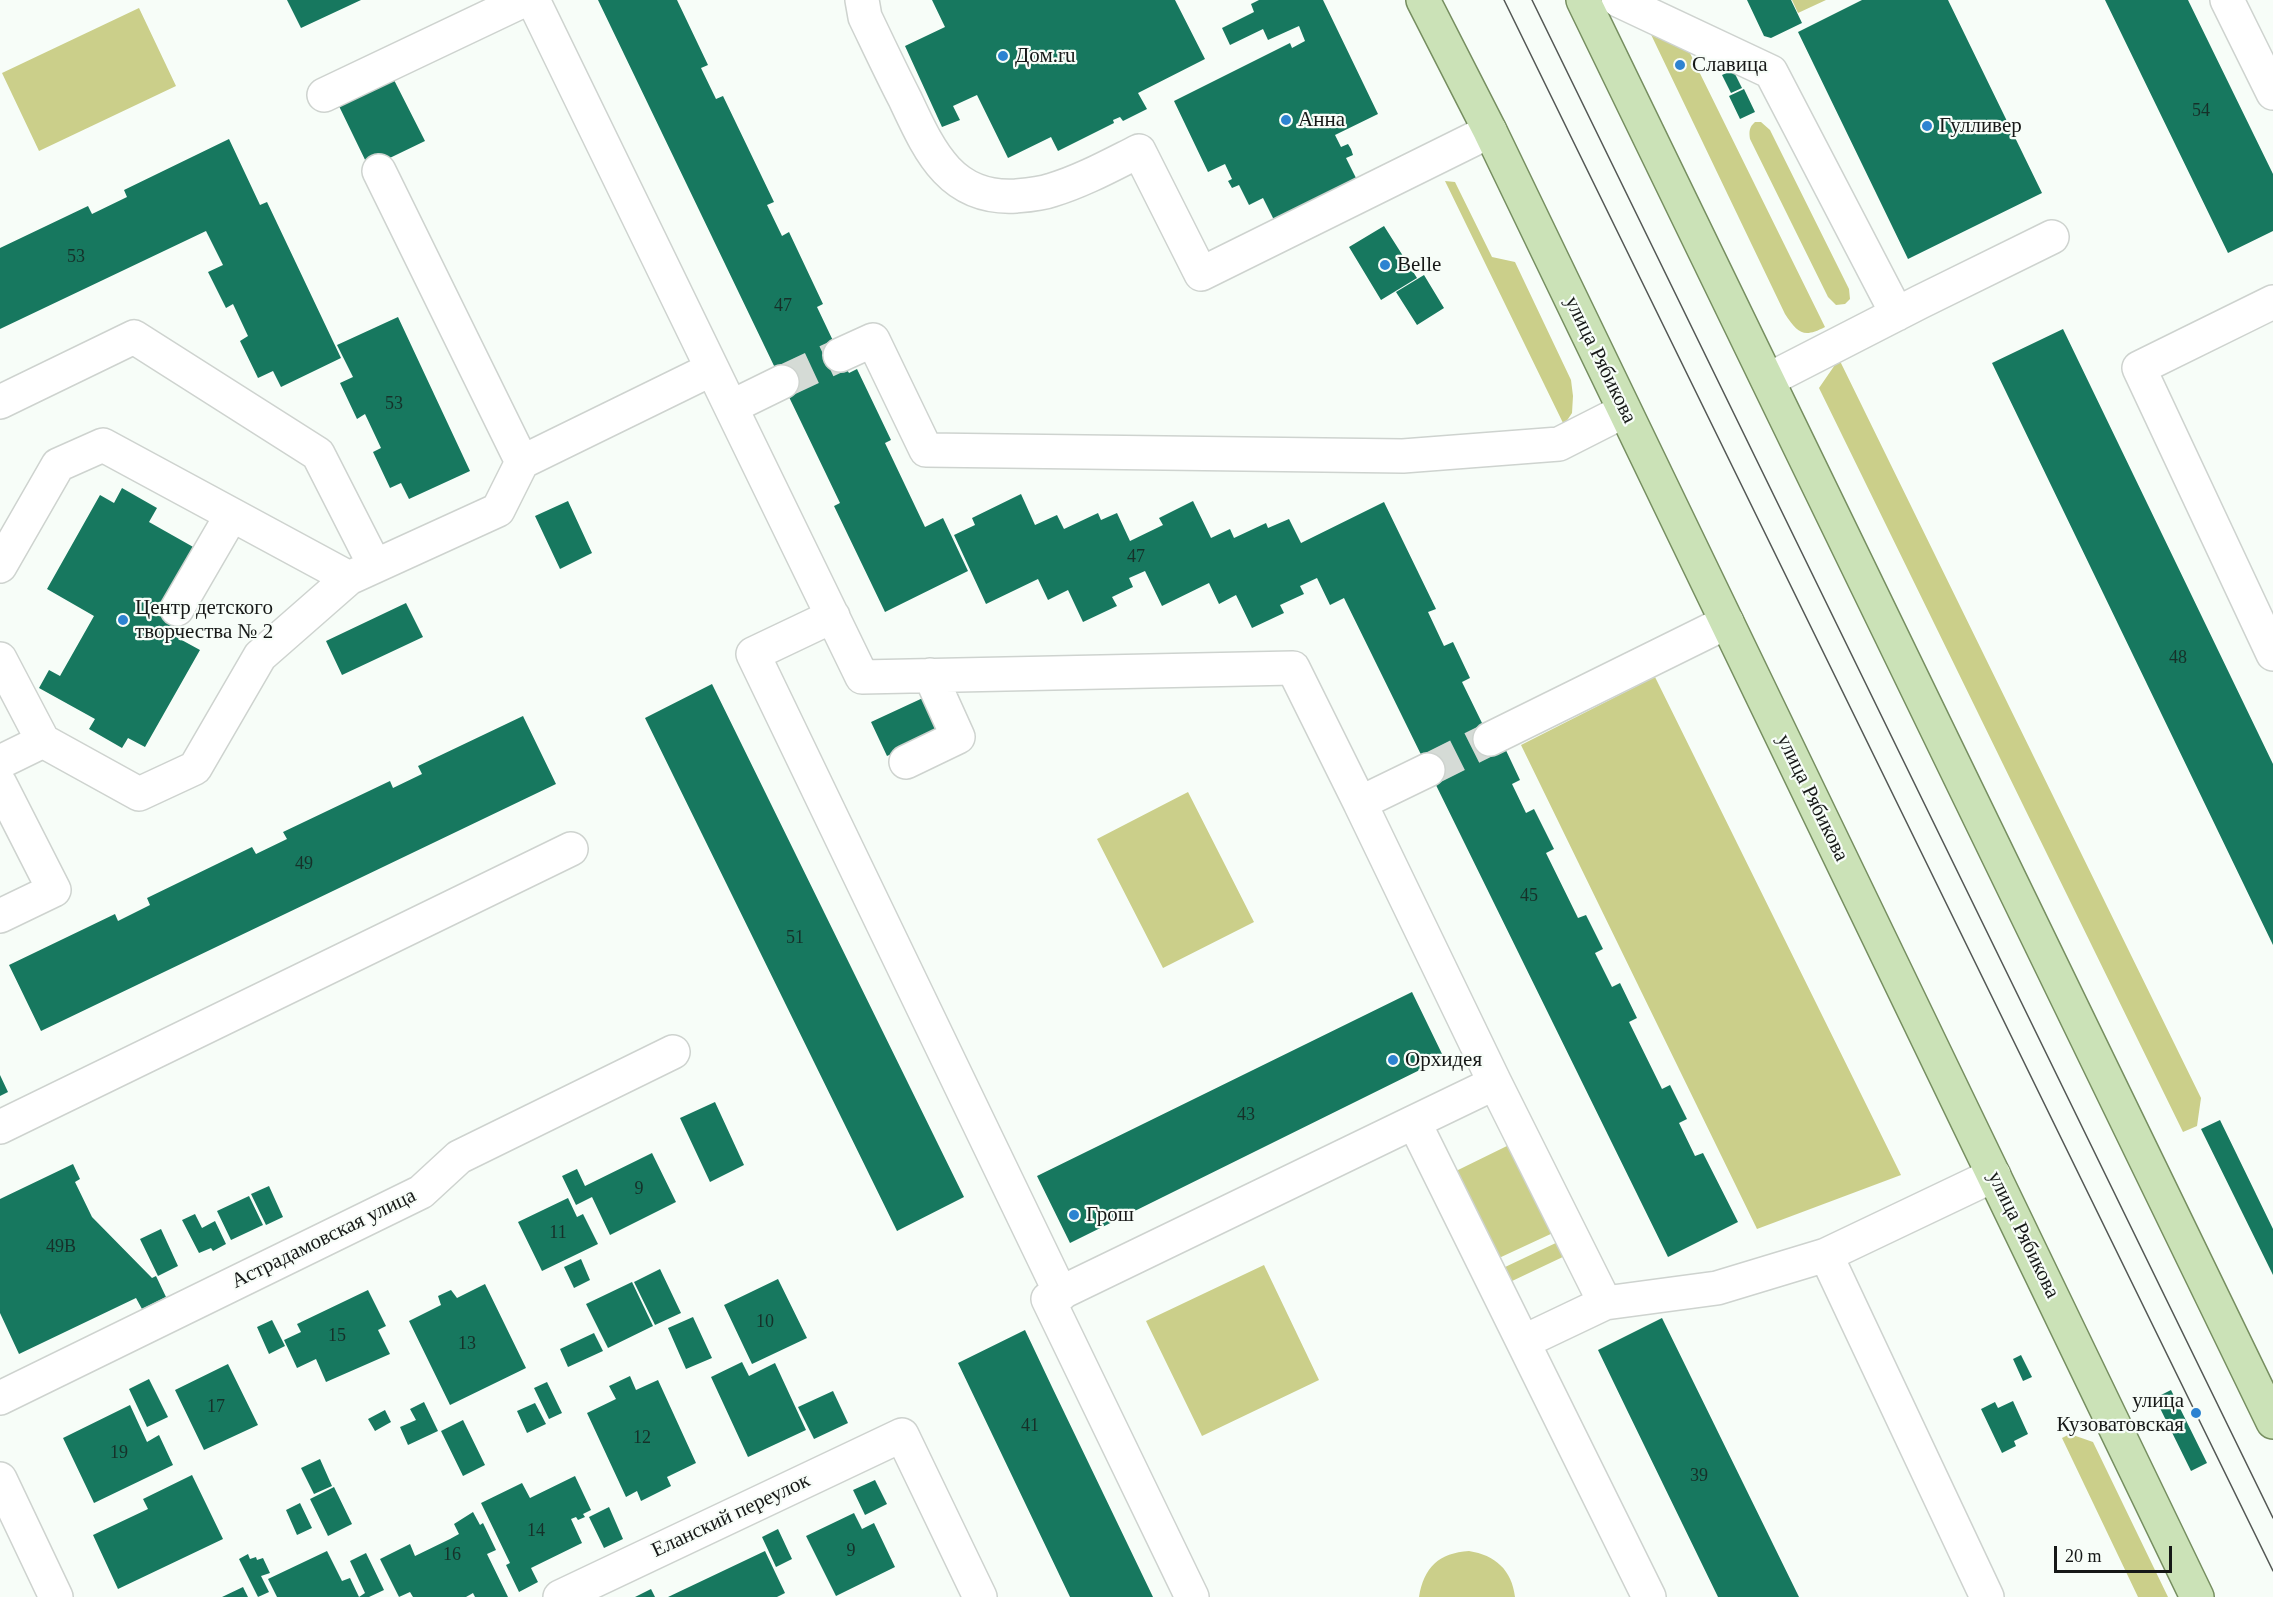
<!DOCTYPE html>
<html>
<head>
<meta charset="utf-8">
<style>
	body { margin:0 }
	#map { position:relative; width:2273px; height:1597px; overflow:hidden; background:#f7fdf8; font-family:"Times New Roman",serif }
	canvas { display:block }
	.scale { position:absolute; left:2054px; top:1546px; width:118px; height:27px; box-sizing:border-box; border:3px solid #161817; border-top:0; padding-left:8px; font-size:18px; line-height:21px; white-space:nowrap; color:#161817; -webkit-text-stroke:4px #f7fdf8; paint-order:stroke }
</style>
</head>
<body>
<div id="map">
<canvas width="2273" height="1597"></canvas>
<div class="scale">20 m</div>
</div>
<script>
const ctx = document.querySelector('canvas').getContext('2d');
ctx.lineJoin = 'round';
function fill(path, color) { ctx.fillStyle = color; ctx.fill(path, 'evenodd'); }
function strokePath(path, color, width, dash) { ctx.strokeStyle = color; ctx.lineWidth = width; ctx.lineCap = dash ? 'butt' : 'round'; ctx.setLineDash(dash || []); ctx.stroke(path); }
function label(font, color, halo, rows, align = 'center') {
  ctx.font = font + ' "Times New Roman",serif'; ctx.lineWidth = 4.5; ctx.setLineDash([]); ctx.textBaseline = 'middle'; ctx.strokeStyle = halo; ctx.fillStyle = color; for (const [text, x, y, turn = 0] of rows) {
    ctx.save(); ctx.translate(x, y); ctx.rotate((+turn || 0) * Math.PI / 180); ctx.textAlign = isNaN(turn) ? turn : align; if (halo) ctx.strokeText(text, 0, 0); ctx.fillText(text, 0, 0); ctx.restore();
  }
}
const green = new Path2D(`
	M1792,0H1826L1798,13Z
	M139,8L176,86L39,151L2,73Z
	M1645,22L1684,41L1825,327C1804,338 1798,334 1785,314Z
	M1755,122H1761L1770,130L1849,289L1850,299L1845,304L1836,305L1828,297L1750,139C1749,132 1749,127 1755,122Z
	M1445,181L1455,182L1492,257L1515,262L1571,380L1573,396L1572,413L1564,425Z
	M1839,359L2201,1098L2197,1126L2183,1132L1819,388Z
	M1655,677L1901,1175L1757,1229L1521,745Z
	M1188,792L1254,922L1163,968L1097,839Z
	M1511,1144L1555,1232L1499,1258L1456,1171Z
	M1560,1241L1567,1255L1510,1282L1503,1268Z
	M1264,1265L1319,1380L1202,1436L1146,1321Z
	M2070,1434L2093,1442L2168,1597H2138L2062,1438Z
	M1469,1551C1495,1555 1512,1570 1515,1597H1419C1424,1567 1439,1553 1469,1551Z`);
const building = new Path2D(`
	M287,0H361L301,28Z
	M598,0H677L708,65L701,68L716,99L723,96L774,202L767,205L782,236L789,232L823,304L817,307L846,368L849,373L857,369L891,440L885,443L925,527L943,518L968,571L885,612L834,506L840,503Z
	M932,0H1175L1205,59L1138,93L1147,109L1123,121L1120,117L1113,120L1114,123L1058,151L1051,137L1008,158L977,95L953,106L960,120L942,127L905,46L945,27Z
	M1259,0H1323L1378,114L1335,135L1341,147L1348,144L1351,149L1353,155L1346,158L1360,186L1277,226L1263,198L1249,205L1239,185L1232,188L1228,181L1232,179L1225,164L1208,172L1174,101L1290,43L1292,48L1305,41L1299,26L1268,40L1263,29L1230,45L1222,28L1254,12L1251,4Z
	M1747,0H1791L1802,23L1771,38L1764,36Z
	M1862,0H1948L2042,193L1908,259L1798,32Z
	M2105,0H2188L2273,174V231L2228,253Z
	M1733,70L1742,88L1731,93L1722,75Z
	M393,78L425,141L369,168L338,104Z
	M1744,89L1755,112L1740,119L1729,96Z
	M229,139L260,205L267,202L341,358L281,387L273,371L258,378L240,341L248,336L233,304L226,308L208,272L223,265L206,231L0,329V248L88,206L92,214L127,197L124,190Z
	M1384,226L1417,278L1381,300L1349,247Z
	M1424,275L1444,308L1417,325L1396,292Z
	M398,317L470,471L409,499L401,483L390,488L373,452L381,448L365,414L357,419L340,383L353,377L337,345Z
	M2063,329L2273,764V945L1992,363Z
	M122,488L157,508L149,522L195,548L177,616L167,632L200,650L145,747L128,738L122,748L89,729L95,719L39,688L49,670L60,676L94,616L47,589L100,495L114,503Z
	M1021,494L1035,525L1057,515L1064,529L1098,513L1101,520L1117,513L1130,541L1163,525L1159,518L1193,501L1211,538L1230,529L1234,538L1266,523L1268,528L1289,519L1301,543L1384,502L1436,609L1428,612L1444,646L1453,642L1470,678L1462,682L1482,723L1494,748L1503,744L1520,780L1512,784L1526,813L1534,809L1554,849L1546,853L1578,918L1586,915L1603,949L1595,953L1612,987L1620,983L1637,1018L1629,1022L1662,1089L1670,1085L1687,1119L1679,1123L1695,1156L1703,1153L1738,1222L1668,1257L1344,598L1330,605L1317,578L1300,586L1304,594L1280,605L1284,613L1252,628L1236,595L1219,604L1209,583L1162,606L1145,571L1129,578L1133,587L1112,597L1117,606L1083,622L1068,590L1048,600L1038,579L986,604L954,535L975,525L972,518Z
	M568,501L592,553L560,569L535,516Z
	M406,603L423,637L342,675L326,641Z
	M712,684L964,1197L897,1231L645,718Z
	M925,697L941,731L887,756L871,722Z
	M523,716L556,784L41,1031L9,965L115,914L118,921L150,905L147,898L252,847L256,854L287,839L283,832L390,781L393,788L422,774L418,766Z
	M1412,992L1444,1058L1070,1243L1037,1176Z
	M0,1075L8,1092L0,1096Z
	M715,1102L744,1165L710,1182L680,1118Z
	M2220,1120L2273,1229V1275L2201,1129Z
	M652,1153L676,1202L610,1235L592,1197L576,1205L562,1176L577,1169L585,1186Z
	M73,1164L80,1179L75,1182L92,1217L152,1278L156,1276L166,1297L142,1309L136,1298L19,1354L0,1313V1199Z
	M269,1186L283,1217L266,1225L251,1194Z
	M249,1196L263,1225L231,1240L217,1211Z
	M568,1198L577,1217L583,1214L598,1244L542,1271L518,1222Z
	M195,1214L202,1228L215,1221L226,1244L213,1251L211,1248L199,1253L182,1220Z
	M161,1229L178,1266L158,1276L140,1239Z
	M581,1259L590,1280L574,1288L564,1267Z
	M660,1269L681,1313L655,1325L634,1282Z
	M778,1279L807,1338L752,1364L724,1305Z
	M632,1282L653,1326L608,1348L586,1304Z
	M485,1284L526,1368L450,1405L409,1321L441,1305L438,1296L451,1290L457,1298Z
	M368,1290L386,1326L378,1330L390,1354L326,1382L316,1359L297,1368L284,1340L301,1332L297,1324Z
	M693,1317L712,1358L686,1369L668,1328Z
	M1662,1318L1799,1597H1718L1626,1408L1598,1350Z
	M272,1320L285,1346L269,1354L257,1327Z
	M1025,1330L1052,1387L1153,1597H1070L958,1363Z
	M594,1333L603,1351L568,1367L560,1349Z
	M2021,1355L2032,1377L2023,1381L2013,1359Z
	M742,1362L749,1376L775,1363L806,1430L748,1457L711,1377Z
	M228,1364L258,1425L204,1450L175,1390Z
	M630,1376L636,1390L658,1380L696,1463L667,1477L671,1486L641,1501L637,1491L626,1497L587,1413L616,1399L609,1386Z
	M149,1379L168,1417L147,1427L129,1389Z
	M547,1382L562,1413L549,1419L534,1388Z
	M2171,1390L2207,1463L2191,1471L2155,1398Z
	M833,1391L848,1423L814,1439L798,1407Z
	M2013,1401L2028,1434L2014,1441L2016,1446L2002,1453L1981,1409L1995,1402L1998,1408Z
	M424,1402L438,1431L408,1445L400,1427L416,1420L410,1409Z
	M535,1403L546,1424L527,1433L517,1411Z
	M130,1405L147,1442L159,1435L173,1465L94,1503L63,1438Z
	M385,1410L391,1422L375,1431L368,1419Z
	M463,1420L485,1465L463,1476L441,1431Z
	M320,1459L332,1486L314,1494L301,1468Z
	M192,1475L223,1539L118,1589L93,1535L148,1509L143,1499Z
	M575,1476L591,1510L583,1514L585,1517L578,1520L576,1517L571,1519L582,1543L531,1568L538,1582L519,1592L506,1565L510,1563L481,1503L522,1483L530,1498Z
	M875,1480L887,1504L865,1515L853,1490Z
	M334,1487L352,1524L328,1536L310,1499Z
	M300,1503L312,1528L297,1535L286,1510Z
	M609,1507L623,1539L604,1548L589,1517Z
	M473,1512L480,1525L483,1523L496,1550L487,1554L508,1597H475L473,1593L466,1597H413L410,1592L399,1597L380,1559L410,1544L415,1556L450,1539L459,1534L454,1524Z
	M854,1513L862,1529L874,1523L895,1567L836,1596L806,1536Z
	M778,1529L792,1559L776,1567L762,1537Z
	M327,1551L342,1581L350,1578L359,1597L365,1593L350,1561L366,1553L384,1590L369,1597H277L268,1579Z
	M765,1551L785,1593L777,1597H668Z
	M248,1554L250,1559L256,1557L257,1560L263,1558L270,1573L261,1576L269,1592L258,1597L239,1559Z
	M243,1587L248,1597H222Z
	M651,1589L655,1597H635Z`);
const minorTunnel = new Path2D(`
	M782,382L840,355
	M1428,770L1490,739`);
const minor = new Path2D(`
	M533,0L862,677L1293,668L1360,803L1428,770
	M862,0L865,17C878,44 891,72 905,99C929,150 950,200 1016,196C1028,195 1041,194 1052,190C1082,181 1111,165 1139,151L1201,274L1490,131
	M1618,0L1771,72L1897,314
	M2227,0L2273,93
	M324,95L524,0
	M379,171L522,462
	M2273,302L2139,368L2273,654
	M840,355L873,340L926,450L1403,456L1559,444L1624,411
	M1768,380L1920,302L2052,237
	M0,402L134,337L318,454L375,566
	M731,407L782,382
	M0,566L58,465L103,445L349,578
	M177,609L231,516
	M833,616L753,654L1061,1294
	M0,659L43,741L139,794L195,768L260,656L349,578L498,510L522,462L712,369
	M1490,739L1727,622
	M0,762L43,741
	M906,762L958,737L930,675
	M0,784L54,890L0,916
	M1360,803L1495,1083L1414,1122
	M1495,1083L1605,1303
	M0,1127L571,849
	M1826,1255L1987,1597
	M1523,1342L1649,1597
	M0,1398L421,1192L459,1157L673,1052
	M0,1479L56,1597
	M560,1597L902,1435L980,1597
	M1192,1597L1048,1299L1414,1122L1523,1342L1605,1303L1717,1288L1826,1255L1994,1175`);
const major = new Path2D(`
	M1423,0L1490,131L2197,1597
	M1583,0L2273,1422`);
const tram = new Path2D(`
	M1504,0L2273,1571
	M1532,0L2273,1518`);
const markers = [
	[1003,56,6,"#2d83d1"],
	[1680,65,6,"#2d83d1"],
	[1286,120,6,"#2d83d1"],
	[1927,126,6,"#2d83d1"],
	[1385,265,6,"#2d83d1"],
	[123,620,6,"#2d83d1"],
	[1393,1060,6,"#2d83d1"],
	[1074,1215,6,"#2d83d1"],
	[2196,1413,6,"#2d83d1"]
];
const numberNames = [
	["54",2201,111],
	["53",76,257],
	["47",783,306],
	["53",394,404],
	["47",1136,557],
	["48",2178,658],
	["49",304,864],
	["45",1529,896],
	["51",795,938],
	["43",1246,1115],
	["9",639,1189],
	["11",558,1233],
	["49В",61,1247],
	["10",765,1322],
	["15",337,1336],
	["13",467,1344],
	["17",216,1407],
	["41",1030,1426],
	["12",642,1438],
	["19",119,1453],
	["39",1699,1476],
	["14",536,1531],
	["9",851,1551],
	["16",452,1555]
];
const poiNames = [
	["Дом.ru",1015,56],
	["Славица",1692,65],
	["Анна",1298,120],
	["Гулливер",1939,126],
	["Belle",1397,265],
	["Центр детского",135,608],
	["творчества № 2",135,632],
	["Орхидея",1405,1060],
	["Грош",1086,1215],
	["улица",2184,1401,"right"],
	["Кузоватовская",2184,1425,"right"]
];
const streetNames = [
	["улица Рябикова",1600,360,64],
	["улица Рябикова",1812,798,64],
	["улица Рябикова",2023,1235,64],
	["Астрадамовская улица",324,1239,-26],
	["Еланский переулок",731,1516,-25]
];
fill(green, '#cbcf8a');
fill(building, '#17785f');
strokePath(minorTunnel, '#d5dbd6', 33, [33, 16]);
strokePath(minor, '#ced3cf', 36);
strokePath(major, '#768e60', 36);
strokePath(minor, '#fff', 33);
strokePath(major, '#cbe2b7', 33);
strokePath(tram, '#545855', 1.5);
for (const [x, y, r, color] of markers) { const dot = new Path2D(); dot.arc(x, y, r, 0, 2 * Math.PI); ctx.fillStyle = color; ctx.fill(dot); strokePath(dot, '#f7fdf8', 2); }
label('18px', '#163029', null, numberNames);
label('21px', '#161817', '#f7fdf8', poiNames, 'left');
label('21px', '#161817', '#f7fdf8', streetNames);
</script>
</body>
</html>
